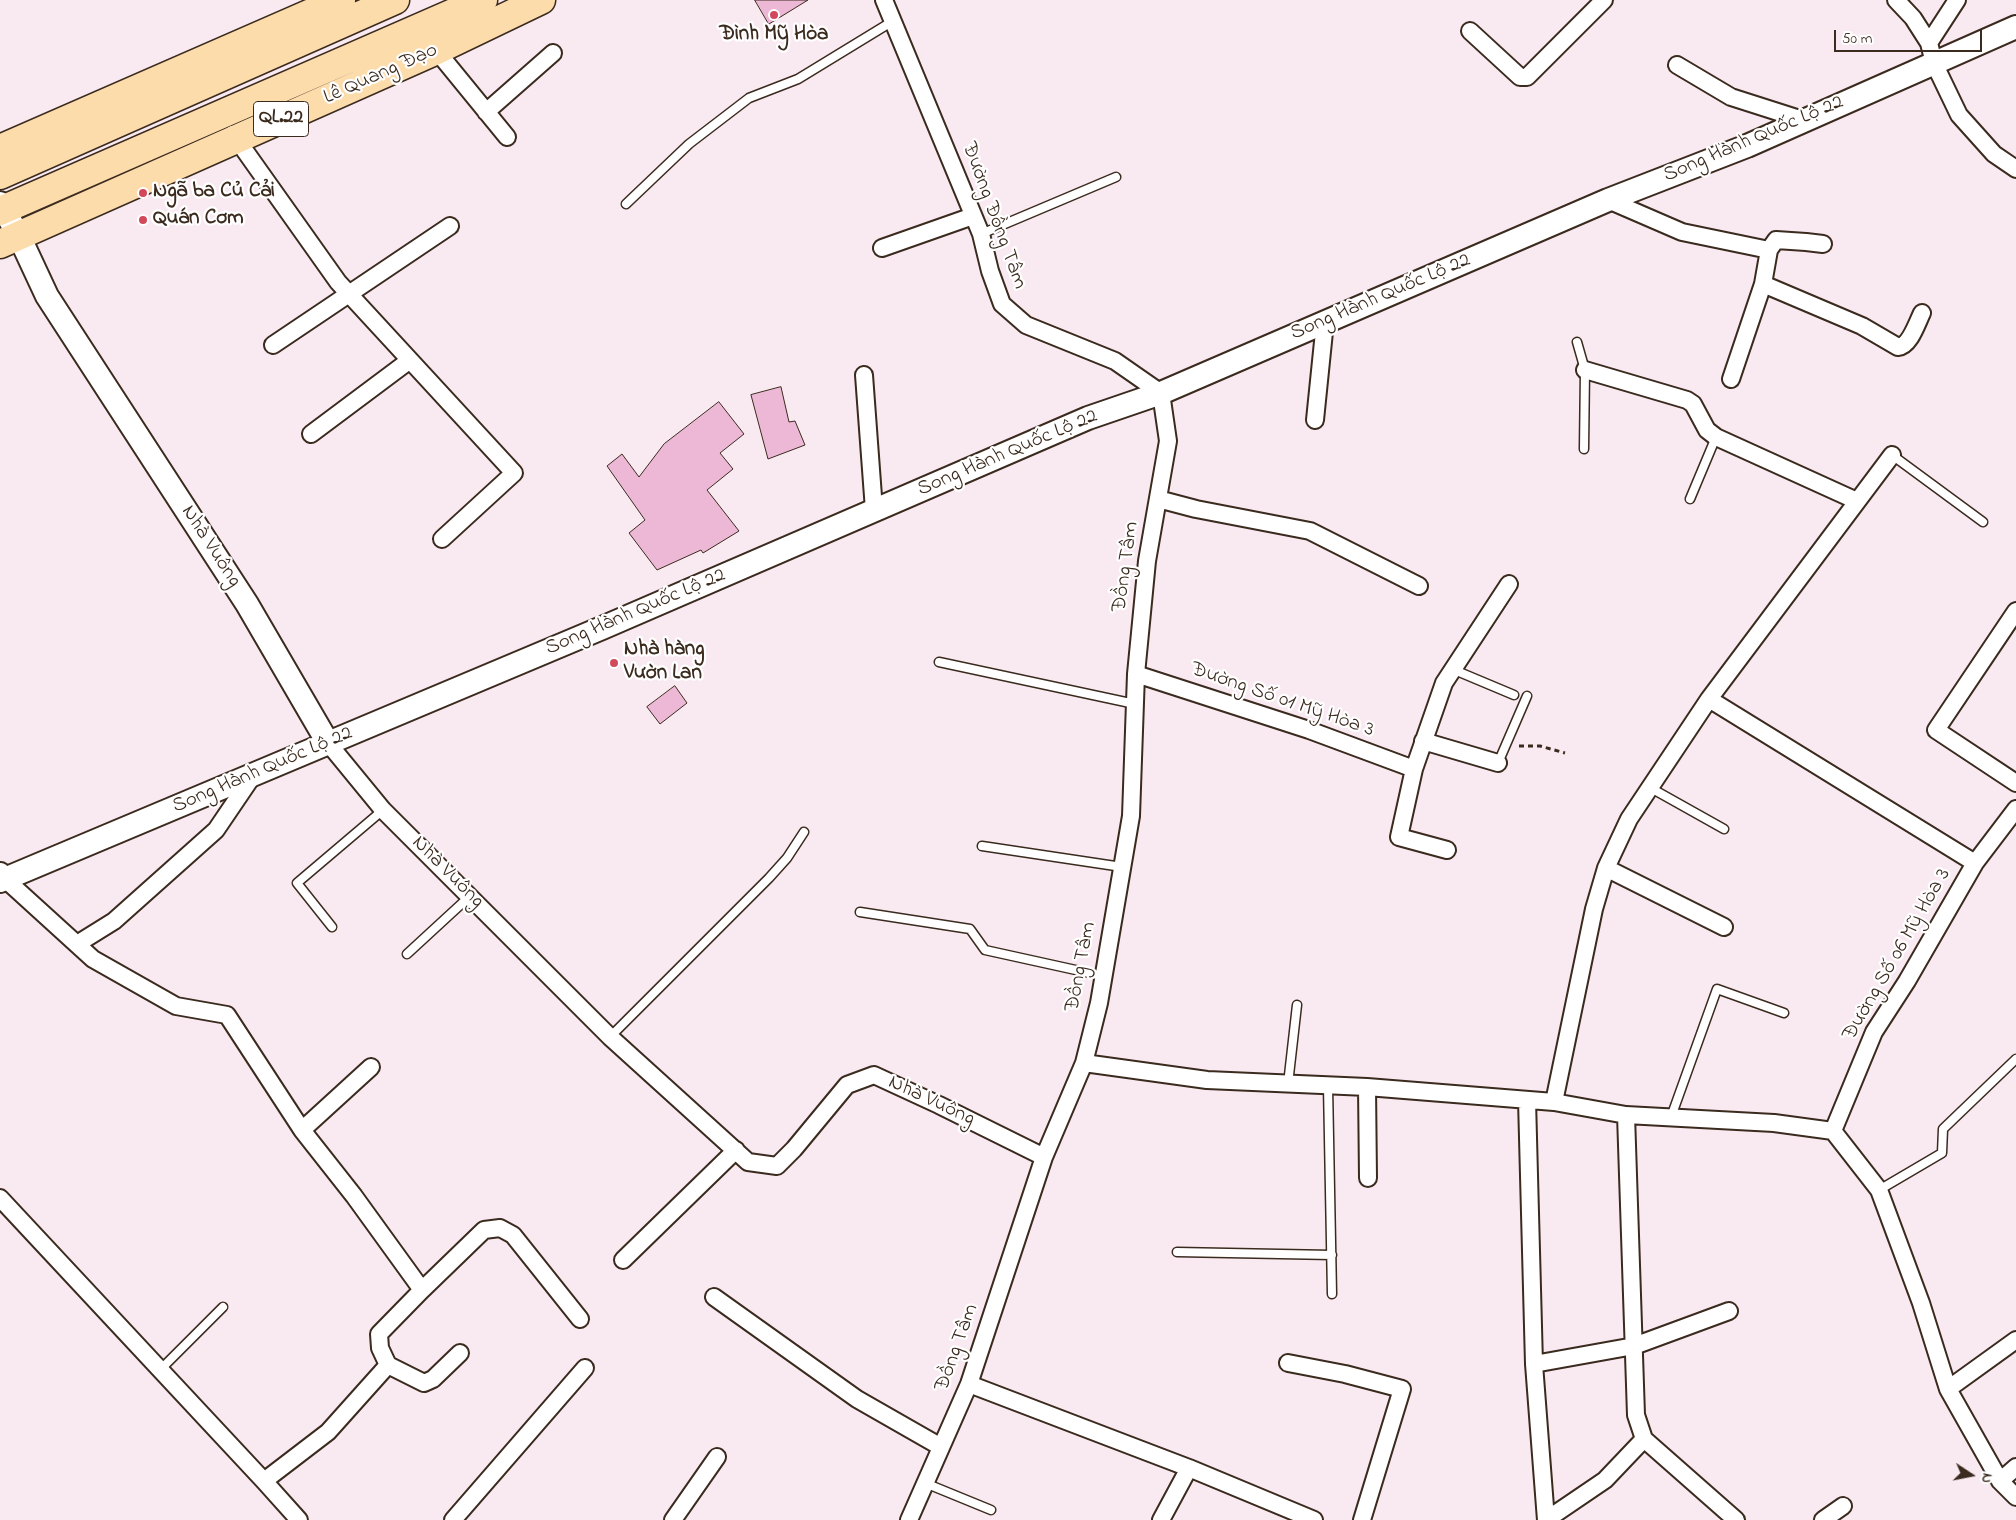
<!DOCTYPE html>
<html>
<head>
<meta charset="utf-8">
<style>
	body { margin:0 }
	#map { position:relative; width:2016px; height:1520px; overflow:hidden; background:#f9eaf2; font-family:"Indie Flower",sans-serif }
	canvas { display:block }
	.north { position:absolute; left:1946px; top:1450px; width:50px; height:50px; -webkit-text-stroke:4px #fff; paint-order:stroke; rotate:101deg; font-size:14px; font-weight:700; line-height:20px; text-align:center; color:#3b2a1e }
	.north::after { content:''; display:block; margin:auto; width:18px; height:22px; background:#3b2a1e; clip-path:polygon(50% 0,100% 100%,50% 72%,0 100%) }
	.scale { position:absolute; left:1834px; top:30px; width:148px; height:22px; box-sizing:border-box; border:2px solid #3b2a1e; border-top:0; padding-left:6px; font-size:15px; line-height:18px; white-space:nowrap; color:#3b2a1e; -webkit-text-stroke:4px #fff; paint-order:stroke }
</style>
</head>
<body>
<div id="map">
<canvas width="2016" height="1520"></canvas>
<div class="north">N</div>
<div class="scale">50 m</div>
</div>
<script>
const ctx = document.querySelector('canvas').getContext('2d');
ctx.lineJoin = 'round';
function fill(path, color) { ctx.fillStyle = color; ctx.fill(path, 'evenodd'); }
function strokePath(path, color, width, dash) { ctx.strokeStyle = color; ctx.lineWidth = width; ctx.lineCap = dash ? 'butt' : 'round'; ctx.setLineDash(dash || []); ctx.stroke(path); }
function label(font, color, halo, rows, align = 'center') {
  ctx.font = font + ' "Indie Flower",sans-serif'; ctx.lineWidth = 4.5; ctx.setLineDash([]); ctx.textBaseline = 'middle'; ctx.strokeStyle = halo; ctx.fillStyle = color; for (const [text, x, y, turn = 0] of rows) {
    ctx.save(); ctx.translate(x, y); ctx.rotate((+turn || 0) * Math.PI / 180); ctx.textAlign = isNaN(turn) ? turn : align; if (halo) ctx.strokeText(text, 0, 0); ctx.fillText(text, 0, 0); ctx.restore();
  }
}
const building = new Path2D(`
	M755,0H808L769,24Z
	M781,387L789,422L795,421L805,445L768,459L751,395Z
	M719,402L744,434L720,453L733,469L707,490L739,531L703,553L701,550L657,570L629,533L645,520L607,466L622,454L639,477L664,444Z
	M675,686L687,703L660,724L647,707Z`);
const path = new Path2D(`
	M1519,746H1540L1565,753`);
const lane = new Path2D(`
	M626,204L689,144L749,98L798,79L893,21
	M981,234L1116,177
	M1577,342L1585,370L1584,449
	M1892,455L1983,522
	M1690,499L1716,437
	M939,662L1135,704
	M1452,669L1514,695
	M1498,763L1527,696
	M1649,787L1724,829
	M982,846L1122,867
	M860,912L970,929L985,950L1103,976
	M332,927L297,883L383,810
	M407,954L470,896
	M610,1037L769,878L787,858L804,832
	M1288,1084L1297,1005
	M1328,1086L1332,1294
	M1671,1117L1717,989L1784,1013
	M1879,1190L1942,1153L1943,1129L2016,1059
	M1177,1252L1332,1255
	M160,1370L223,1307
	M925,1483L991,1510`);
const street = new Path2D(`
	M884,0L981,234L990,271L1002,304L1026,325L1115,361L1161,393L1168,441L1147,561L1136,674L1131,816L1099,1003L1084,1063L1044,1157L969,1384L909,1520
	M1896,0L1913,18L1929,43L1934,63L1959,115L1994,154L2016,169
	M1470,31L1520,77H1527L1604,0
	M1929,43L1957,0
	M431,44L507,137
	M1677,65L1731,97L1803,120
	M486,112L553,53
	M233,134L338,282L514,473L442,539
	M1608,200L1682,232L1769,250L1776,240L1806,242L1823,244
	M882,248L973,216
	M1763,284L1862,326L1898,347C1910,346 1917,323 1922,313
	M273,345L450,226
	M1585,370L1687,400L1693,404L1707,430L1716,437L1857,501
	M864,375L874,510
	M1731,379L1763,284L1769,250
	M1315,420L1325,322
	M311,434L410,360
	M1158,499L1196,509L1310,531L1419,586
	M2016,611L1936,730L2016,783
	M1136,674L1309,730L1414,769
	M1709,699L1975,863
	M1423,741L1498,763
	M328,743L383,810L610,1037L748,1162L777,1166L794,1149L847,1085L874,1075L939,1105L1044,1157
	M1447,850L1399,837L1414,769L1444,683L1509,584
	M1606,868L1724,927
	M1,871L5,879L93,959L176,1006L227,1015L302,1130L354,1196L422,1290L379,1334L380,1348L388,1365L328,1432L264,1481
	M77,944L114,921L216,830L254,774
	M1084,1063L1207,1080L1367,1087L1554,1102L1626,1115L1774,1123L1833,1131L1879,1190L1921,1303L1948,1389L2000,1481L2016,1497
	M1367,1087L1368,1178
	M1527,1100L1534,1364L1546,1520
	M1554,1102L1594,909L1606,868L1629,819L1709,699L1892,455
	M302,1130L371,1067
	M1833,1131L1874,1032L1907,981L1975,863L2016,809
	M0,1198L264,1481L299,1520
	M623,1260L736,1150
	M422,1290L484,1230L500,1228L513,1235L580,1319
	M714,1297L857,1399L941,1447
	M1288,1363L1345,1374L1402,1389L1362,1520
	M1534,1364L1634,1346L1729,1311
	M388,1365L424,1383L433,1379L460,1353
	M969,1384L1189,1468L1314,1520
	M1948,1389L2016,1340
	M1644,1439L1736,1520
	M2000,1481L2016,1467
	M453,1520L585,1368
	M673,1520L717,1457
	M1161,1520L1189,1468
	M1546,1520L1605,1480L1644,1439L1636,1415L1626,1115
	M1823,1520L1843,1506`);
const secondary = new Path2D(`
	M0,203L19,236L47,296L247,604L328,743
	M0,881L602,628L1088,418L1161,393L1608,200L1747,146L2016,27`);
const highway = new Path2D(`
	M0,149L341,0
	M0,175L395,0
	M0,211L483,0
	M0,244L437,50L541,0`);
const markers = [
	[774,15,5,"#d1495b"],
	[143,193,5,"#d1495b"],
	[143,220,5,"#d1495b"],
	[614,663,5,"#d1495b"]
];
const shields = [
	[281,119,55]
];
const shieldNames = [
	["QL.22",281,119]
];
const poiNames = [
	["Đình Mỹ Hòa",774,36,"center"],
	["Ngã ba Củ Cải",153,193],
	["Quán Cơm",153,220],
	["Nhà hàng",624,651],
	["Vườn Lan",624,675]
];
const streetNames = [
	["Lê Quang Đạo",381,75,-24],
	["Song Hành Quốc Lộ 22",1754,140,-23],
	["Đường Đồng Tâm",993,216,70],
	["Song Hành Quốc Lộ 22",1381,298,-23],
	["Song Hành Quốc Lộ 22",1008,454,-23],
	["Nhà Vuông",210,547,57],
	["Đồng Tâm",1127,567,-82],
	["Song Hành Quốc Lộ 22",636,613,-23],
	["Đường Số 01 Mỹ Hòa 3",1282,701,19],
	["Song Hành Quốc Lộ 22",263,771,-23],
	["Nhà Vuông",447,873,45],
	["Đường Số 06 Mỹ Hòa 3",1898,955,-60],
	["Đồng Tâm",1082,967,-79],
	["Nhà Vuông",931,1102,25],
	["Đồng Tâm",958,1348,-70]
];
fill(building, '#ecb8d5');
strokePath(building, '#3b2a1e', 1);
strokePath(lane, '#3b2a1e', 11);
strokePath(street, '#3b2a1e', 20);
strokePath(secondary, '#3b2a1e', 26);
strokePath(highway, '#3b2a1e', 31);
strokePath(path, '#3b2a1e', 3, [5, 4]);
strokePath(lane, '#fff', 8);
strokePath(street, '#fff', 16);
strokePath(secondary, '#fff', 22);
strokePath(highway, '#fddcac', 28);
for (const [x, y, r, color] of markers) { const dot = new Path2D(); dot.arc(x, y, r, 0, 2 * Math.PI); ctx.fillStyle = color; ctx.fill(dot); strokePath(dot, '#fff', 2); }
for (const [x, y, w] of shields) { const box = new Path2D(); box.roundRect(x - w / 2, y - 17.5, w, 35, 4); ctx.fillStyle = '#fff'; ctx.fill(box); strokePath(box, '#3b2a1e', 1); }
label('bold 20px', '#3b2a1e', null, shieldNames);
label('bold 21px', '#3b2a1e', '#fff', poiNames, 'left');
label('21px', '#3b2a1e', '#fff', streetNames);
</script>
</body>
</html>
